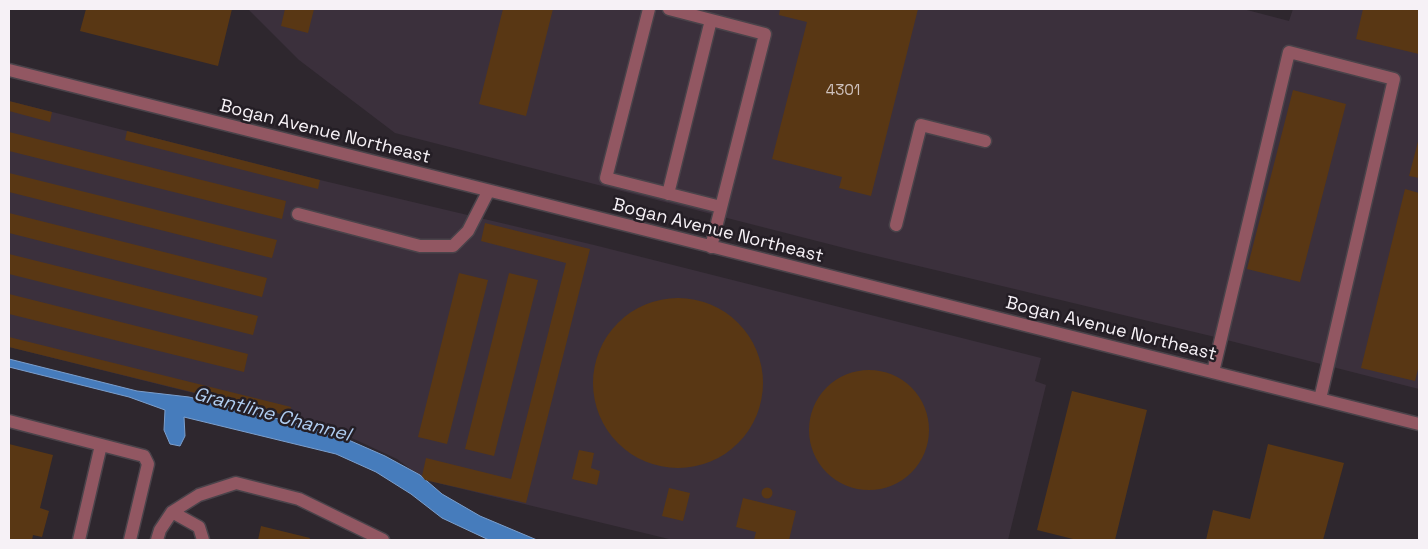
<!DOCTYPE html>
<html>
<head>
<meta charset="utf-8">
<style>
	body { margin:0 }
	#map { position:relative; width:1428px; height:549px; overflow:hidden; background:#2e272e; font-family:"Space Grotesk",sans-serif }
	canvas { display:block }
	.frame { position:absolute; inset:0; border:10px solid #f6f1f6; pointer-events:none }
</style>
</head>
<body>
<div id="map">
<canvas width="1428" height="549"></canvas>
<div class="frame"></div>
</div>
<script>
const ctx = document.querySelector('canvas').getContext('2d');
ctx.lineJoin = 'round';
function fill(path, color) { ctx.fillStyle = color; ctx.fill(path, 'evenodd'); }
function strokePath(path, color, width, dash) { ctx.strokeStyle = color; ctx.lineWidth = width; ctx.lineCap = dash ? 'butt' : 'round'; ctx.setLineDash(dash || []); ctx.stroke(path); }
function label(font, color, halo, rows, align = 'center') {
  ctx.font = font + ' "Space Grotesk",sans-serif'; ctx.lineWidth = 5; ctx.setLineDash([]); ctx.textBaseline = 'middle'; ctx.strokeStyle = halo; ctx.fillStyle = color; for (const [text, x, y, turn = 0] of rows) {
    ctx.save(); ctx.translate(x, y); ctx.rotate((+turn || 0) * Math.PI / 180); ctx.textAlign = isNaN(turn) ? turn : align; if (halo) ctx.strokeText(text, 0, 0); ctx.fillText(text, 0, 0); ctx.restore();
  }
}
const built = new Path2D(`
	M248,9H1243L1289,21L1293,9H1419V389L1211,336L860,252L395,133L299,60Z
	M9,101L320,180L594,245L1041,358L1035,381L1046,385L1008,540H673L425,480L397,459L326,426L9,347Z`);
const water = new Path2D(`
	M9,359L137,391L189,397L307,426L344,438L385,456L420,475L442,494L480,516L537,540H489L442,518L411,494L376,472L336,454L184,417L185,436L180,446L170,444L164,430L165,410L129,397L9,367Z`);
const building = new Path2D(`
	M86,9H232L218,66L80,31Z
	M285,9H314L308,33L281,26Z
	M503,9H553L526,116L479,104Z
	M780,9H918L871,196L839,188L842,177L772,159L807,22L779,15Z
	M1363,9H1419V54L1356,39Z
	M1293,90L1346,104L1300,282L1247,269Z
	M9,101L52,112L50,122L9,111Z
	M127,131L320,180L318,189L125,140Z
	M9,132L286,201L282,219L9,151Z
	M1419,138V178L1409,176Z
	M9,173L277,240L272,258L9,192Z
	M1405,189L1419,193V365L1415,381L1361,368Z
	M9,213L267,278L262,297L9,233Z
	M485,223L590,249L526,503L425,480L422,476L426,458L511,479L566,263L481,241Z
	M9,254L258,316L253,335L9,274Z
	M459,273L488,280L447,444L418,437Z
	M509,273L538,280L494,456L465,449Z
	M9,294L248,354L244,372L9,314Z
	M593 383a85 85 0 1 1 170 0a85 85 0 1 1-170 0Z
	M9,337L291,407L289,416L9,347Z
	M809 430a60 60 0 1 1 120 0a60 60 0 1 1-120 0Z
	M1072,391L1147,410L1115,540H1077L1037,530Z
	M9,444L53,455L40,508L49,511L42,537L33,535L32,540H9Z
	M1268,444L1344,463L1323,540H1206L1213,510L1250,519Z
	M579,450L594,453L591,468L600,471L597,485L572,479Z
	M761.5 493a5.5 5.5 0 1 1 11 0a5.5 5.5 0 1 1-11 0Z
	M669,488L690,493L683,521L662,516Z
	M743,498L796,511L789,540H754L756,532L736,527Z
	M261,526L310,538L309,540H258Z`);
const minor = new Path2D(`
	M649,9L606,178L721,207
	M669,9L765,34L711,247
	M9,70L1419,424
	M668,194L711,20
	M298,214L420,246H453L468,231L488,192
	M896,225L921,125L985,141
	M1213,372L1289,52L1394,79L1320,399
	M9,421L144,456L148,464L130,540
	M172,512L199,527L203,540
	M79,540L101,445
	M157,540L160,530L172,512L199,495L236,483L299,499L383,540`);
const numberNames = [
	["4301",843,91]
];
const streetNames = [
	["Bogan Avenue Northeast",325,132,14],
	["Bogan Avenue Northeast",718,231,14],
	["Bogan Avenue Northeast",1111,329,14]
];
const waterNames = [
	["Grantline Channel",272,415,15]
];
fill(built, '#3b303c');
fill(water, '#467cbc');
strokePath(water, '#7b9fcd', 1);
fill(building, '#593714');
strokePath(minor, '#4a434a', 15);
strokePath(minor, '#925762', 12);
label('15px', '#cfc2be', null, numberNames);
label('18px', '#f6f1f6', '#241e25', streetNames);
label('italic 19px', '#b0cdf0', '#241e25', waterNames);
</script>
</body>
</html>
